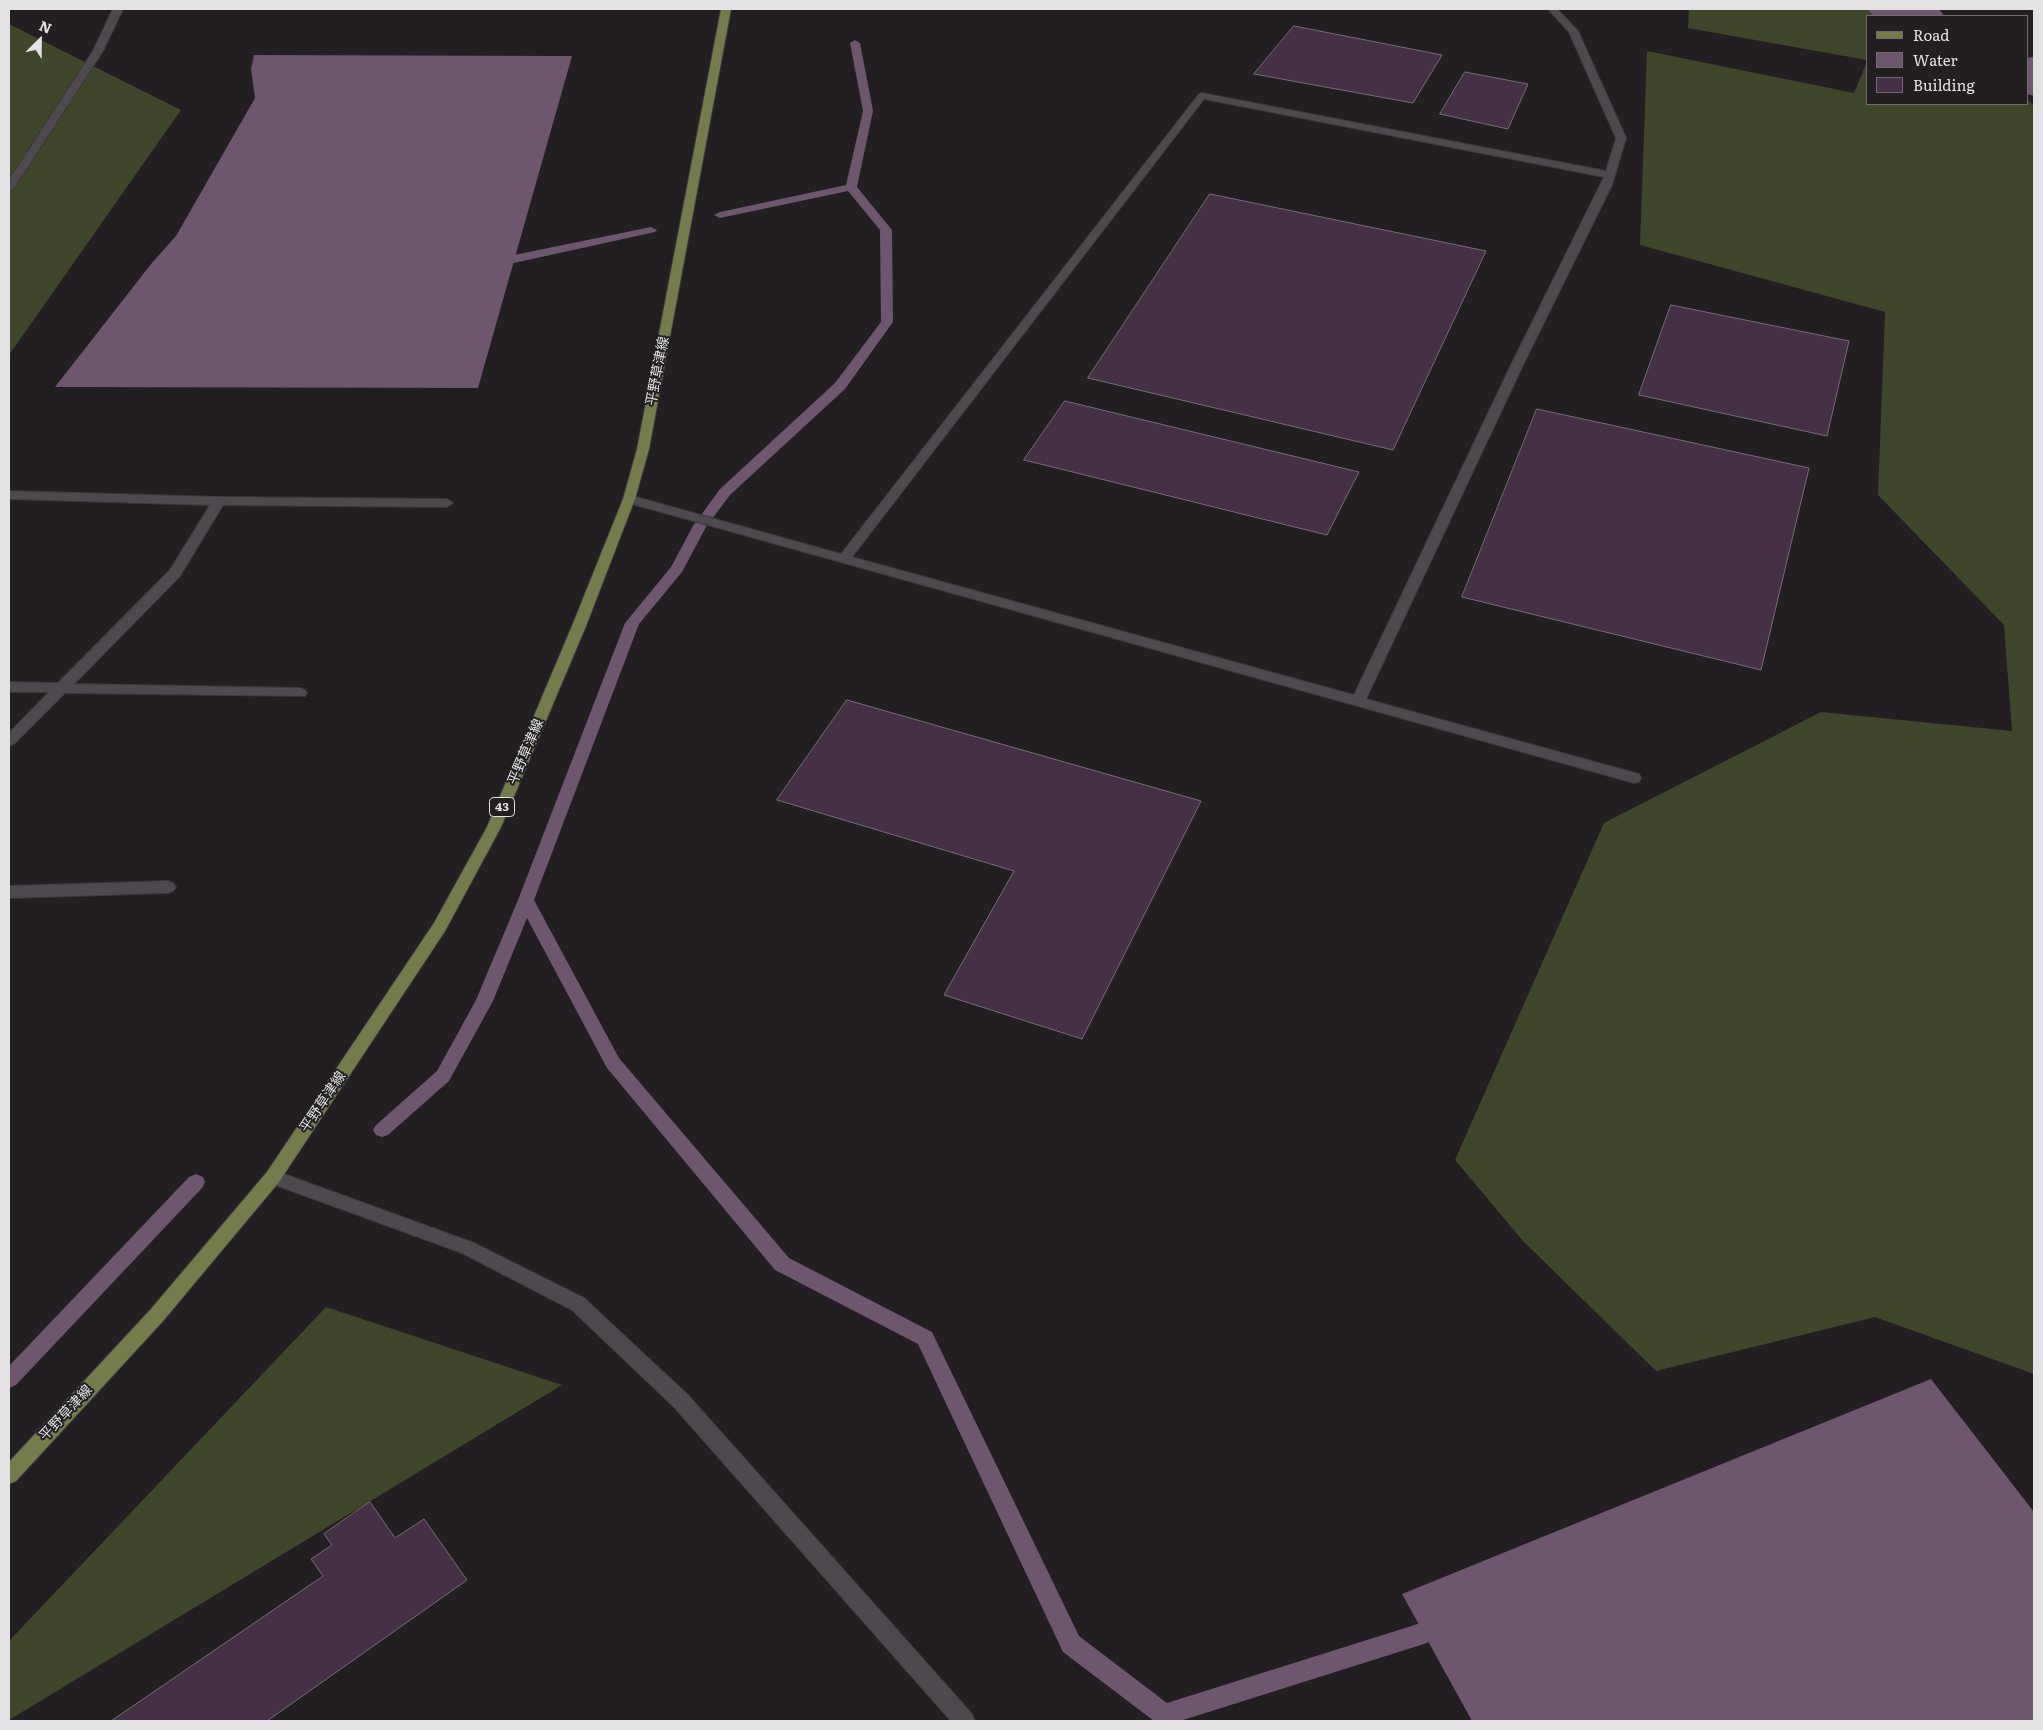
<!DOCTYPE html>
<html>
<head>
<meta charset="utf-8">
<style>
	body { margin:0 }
	#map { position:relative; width:2043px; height:1730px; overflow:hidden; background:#221e22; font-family:Literata,serif }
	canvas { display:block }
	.frame { position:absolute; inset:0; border:10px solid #e4e2e4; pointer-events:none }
	.legend { position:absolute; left:1866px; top:15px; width:162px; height:90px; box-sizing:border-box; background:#221e22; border:1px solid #706c70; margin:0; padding:6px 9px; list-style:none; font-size:15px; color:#e4e2e4 }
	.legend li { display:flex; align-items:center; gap:10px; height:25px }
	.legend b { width:25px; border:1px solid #706c70 }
	.north { position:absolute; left:15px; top:15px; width:50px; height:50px; -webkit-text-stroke:4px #221e22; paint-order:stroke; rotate:23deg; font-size:14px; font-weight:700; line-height:20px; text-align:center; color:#e4e2e4 }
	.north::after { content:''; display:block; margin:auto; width:18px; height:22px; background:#e4e2e4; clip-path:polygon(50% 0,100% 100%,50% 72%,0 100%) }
</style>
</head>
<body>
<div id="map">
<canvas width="2043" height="1730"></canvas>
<div class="frame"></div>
<ul class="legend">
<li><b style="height:6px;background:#757c4a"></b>Road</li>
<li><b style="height:14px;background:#6d566e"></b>Water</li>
<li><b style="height:14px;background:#453046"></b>Building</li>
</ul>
<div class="north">N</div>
</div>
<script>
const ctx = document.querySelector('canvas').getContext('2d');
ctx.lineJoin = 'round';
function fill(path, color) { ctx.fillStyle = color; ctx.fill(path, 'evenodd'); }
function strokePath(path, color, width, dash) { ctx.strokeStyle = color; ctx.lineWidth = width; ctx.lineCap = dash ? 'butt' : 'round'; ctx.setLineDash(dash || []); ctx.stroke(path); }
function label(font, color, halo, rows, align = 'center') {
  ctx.font = font + ' Literata,"Noto Sans JP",serif'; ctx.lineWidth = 4; ctx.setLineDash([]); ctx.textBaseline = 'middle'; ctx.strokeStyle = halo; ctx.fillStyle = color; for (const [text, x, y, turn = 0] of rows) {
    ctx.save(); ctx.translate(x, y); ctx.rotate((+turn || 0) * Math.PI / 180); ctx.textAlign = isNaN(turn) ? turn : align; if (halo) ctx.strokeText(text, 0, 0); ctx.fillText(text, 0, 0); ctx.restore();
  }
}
const forest = new Path2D(`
	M1689,9H1919L1930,16H1867V60L1688,28Z
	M9,24L181,110L9,355Z
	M1647,51L1854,93L1867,62V104H2027V99L2034,106V1374L1875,1317L1656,1371L1523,1241L1455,1160L1604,823L1821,712L2012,731L2004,625L1878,495L1885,312L1640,245Z
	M326,1307L562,1385L9,1720V1641Z`);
const water = new Path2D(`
	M254,55L572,56L478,388L55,387L151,264L176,236L255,98L251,69Z
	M1931,1379L2034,1512V1721H1472L1402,1594Z`);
const stream = new Path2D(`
	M855,40L860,43L873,111L857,187L892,230L893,322L845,389L730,495L706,527L682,572L639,624L534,900L619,1058L789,1258L932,1332L1079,1636L1167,1703L1424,1622L1432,1625L1435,1633L1432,1641L1424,1644L1180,1721H1154L1063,1652L918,1344L775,1270L607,1068L527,918L493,1001L449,1081L388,1135L382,1137L376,1135L373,1130L376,1125L437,1071L476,1000L518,900L625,623L671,567L693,526L720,489L835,383L881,322L880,230L848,191L720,218L714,215L720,212L846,185L863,111L850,43Z
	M651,227L657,230L655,232L514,263L508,259L514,255Z
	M196,1174L203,1177L205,1182L203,1187L16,1385L9,1388V1366L189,1177Z`);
const river = new Path2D(`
	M1868,9H1939L1944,16H1873Z
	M2031,57H2034V96L2027,94V58Z`);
const building = new Path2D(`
	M1294,26L1442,55L1413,103L1254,74Z
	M1465,72L1528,84L1508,129L1440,114Z
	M1210,194L1486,251L1393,450L1088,378Z
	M1671,305L1849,341L1827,436L1639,395Z
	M1065,401L1359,472L1327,535L1024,460Z
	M1537,409L1809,468L1761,670L1462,597Z
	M847,700L1201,801L1082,1039L944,995L1014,871L777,800Z
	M370,1502L395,1538L424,1519L467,1580L267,1721H111L323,1576L311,1559L332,1545L324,1534Z`);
const path = new Path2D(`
	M2027,63L2034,59`);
const lane = new Path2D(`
	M1548,9H1557L1578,31L1626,138L1612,185L1523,365L1366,699L1639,774L1641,778L1639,782L1634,783L625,502L623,499L629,495L841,554L1199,94L1202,93L1606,171L1616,138L1569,32ZM1204,99L1604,177L1511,365L1354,695L852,557Z
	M9,491L219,497L447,499L453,503L447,507L223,505L180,576L74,684L300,688L305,690L307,693L305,696L65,693L14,744L9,746V733L49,692H9V682L58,683L170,570L210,505L9,499Z
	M168,881L173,883L176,887L173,891L168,893L9,898V886Z`);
const street = new Path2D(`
	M273,1170L474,1243L584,1298L688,1395L972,1714L975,1721H951L674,1407L572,1310L462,1253L267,1182L264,1177L267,1172Z`);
const secondary = new Path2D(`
	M113,9H123L103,51L14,188L9,191V180L93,51Z`);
const primary = new Path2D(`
	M721,9H731L649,449L635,499L586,626L501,827L445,931L279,1182L163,1321L16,1481L9,1484V1462L151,1309L267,1172L434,923L487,827L572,626L623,499L637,449Z`);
const shields = [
	[502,807,25]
];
const shieldNames = [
	["43",502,807]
];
const streetNames = [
	["平野草津線",658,371,-79],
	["平野草津線",526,752,-67],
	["平野草津線",323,1102,-56],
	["平野草津線",66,1413,-47]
];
fill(forest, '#404629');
fill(water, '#6d566e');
fill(stream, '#6d566e');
fill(river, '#6d566e');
fill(building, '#453046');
strokePath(building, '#746f74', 1);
strokePath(lane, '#3b383b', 2);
strokePath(street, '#3b383b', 2);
strokePath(secondary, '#3b383b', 2);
strokePath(primary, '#3b383b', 2);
strokePath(path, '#736f73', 2.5, [2, 2.5]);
fill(lane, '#4e494e');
fill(street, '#4e494e');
fill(secondary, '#4e494e');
fill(primary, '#757c4a');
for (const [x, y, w] of shields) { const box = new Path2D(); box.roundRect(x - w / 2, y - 9.5, w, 19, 4); ctx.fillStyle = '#221e22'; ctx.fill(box); strokePath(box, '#e4e2e4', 1); }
label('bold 12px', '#e4e2e4', null, shieldNames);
label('14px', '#e4e2e4', '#221e22', streetNames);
</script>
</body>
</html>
